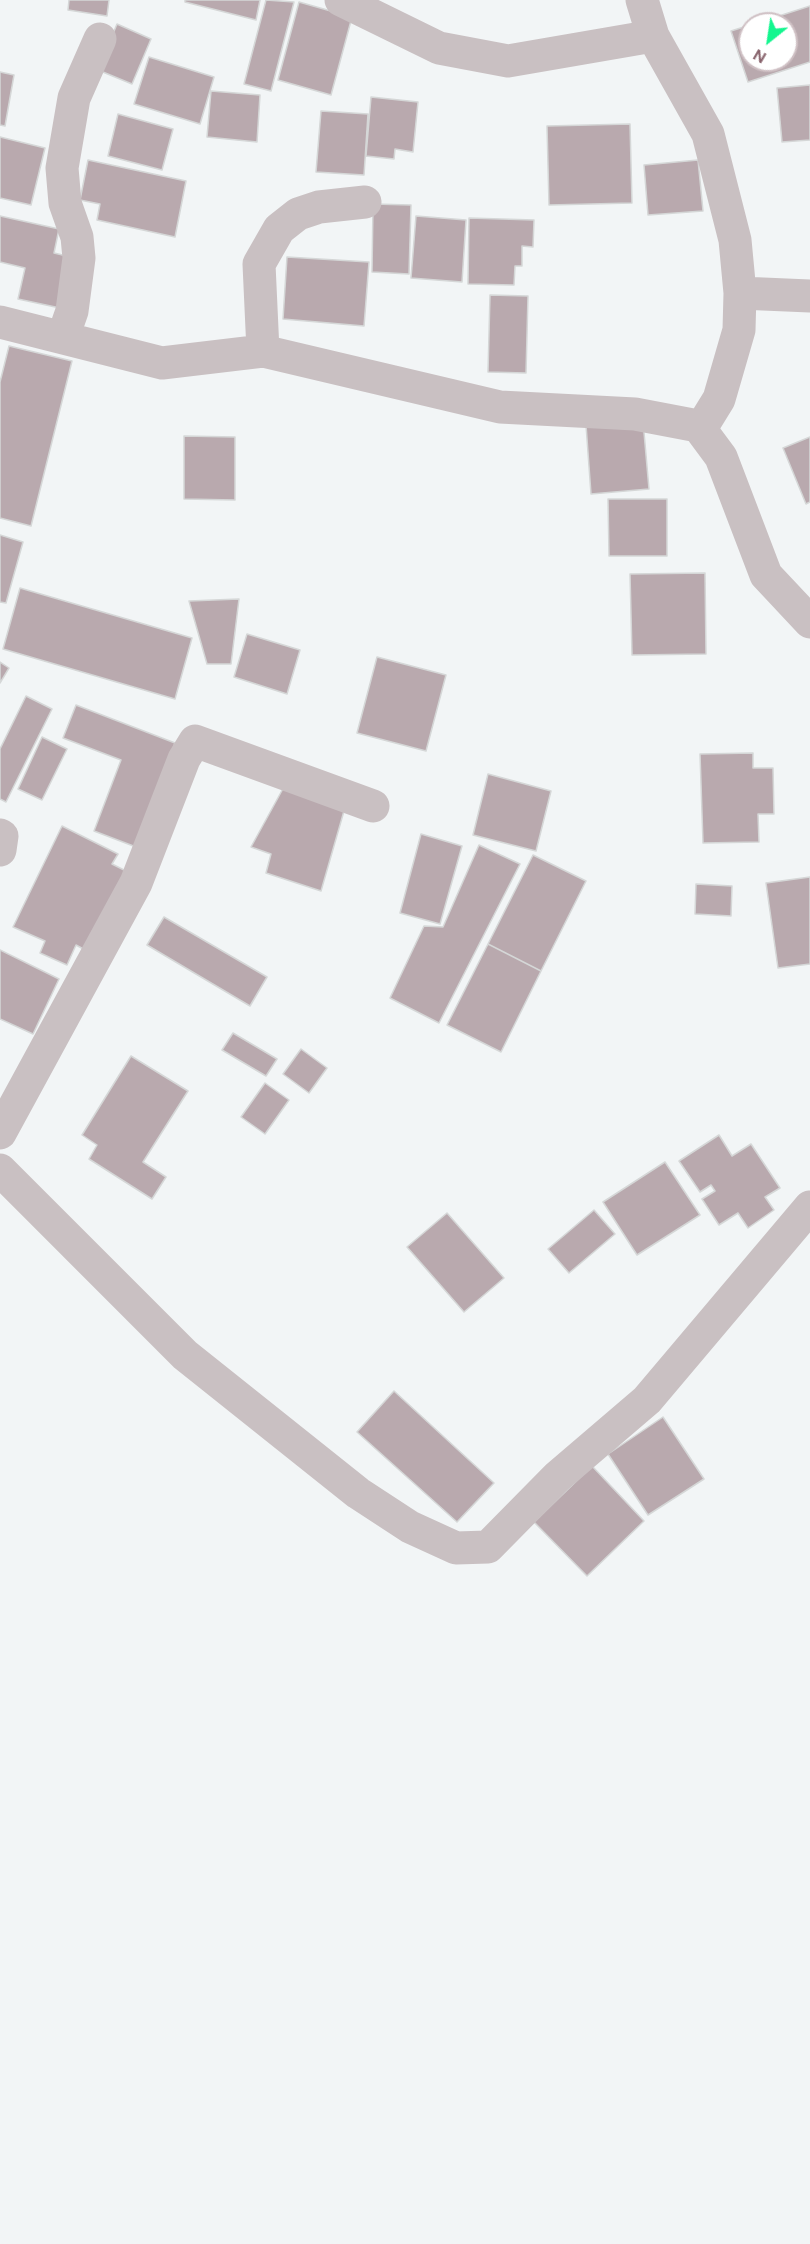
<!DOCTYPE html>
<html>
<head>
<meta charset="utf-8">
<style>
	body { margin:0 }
	#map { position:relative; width:810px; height:2244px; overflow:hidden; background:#f2f5f6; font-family:"DM Sans",sans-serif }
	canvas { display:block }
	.north { position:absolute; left:738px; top:12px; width:60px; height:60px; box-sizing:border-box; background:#fff; border:2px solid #cfc0c4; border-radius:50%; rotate:210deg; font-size:16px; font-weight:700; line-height:24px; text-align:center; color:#87626b }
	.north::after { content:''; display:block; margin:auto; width:21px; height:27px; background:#13f68f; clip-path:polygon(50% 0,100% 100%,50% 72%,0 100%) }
</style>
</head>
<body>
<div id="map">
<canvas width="810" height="2244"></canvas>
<div class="north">N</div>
</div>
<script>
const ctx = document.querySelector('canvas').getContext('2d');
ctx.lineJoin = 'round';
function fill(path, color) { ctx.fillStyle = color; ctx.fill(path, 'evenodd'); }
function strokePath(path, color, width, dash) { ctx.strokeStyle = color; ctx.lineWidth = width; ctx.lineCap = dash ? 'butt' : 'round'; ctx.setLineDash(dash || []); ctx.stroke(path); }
const building = new Path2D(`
	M69,0H109L107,16L68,10Z
	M185,0H260L256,20L185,2Z
	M266,0L294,2L271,91L244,84Z
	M299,2L352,17L331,95L278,80Z
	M810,6V62L748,82L731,31L750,25V60H786V24H754Z
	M117,24L151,39L132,84L98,70Z
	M149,57L214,77L200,124L134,104Z
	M0,72L14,75L5,126L0,125Z
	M810,85V140L782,142L777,88Z
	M211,91L260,95L257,142L207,137Z
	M371,97L418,102L413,152L395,149L394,159L366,156Z
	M321,111L368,114L364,175L316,172Z
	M118,114L173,129L162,170L108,156Z
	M630,124L632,203L549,205L547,126Z
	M0,137L45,148L31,205L0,198Z
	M88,160L186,181L175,237L97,220L100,204L80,200Z
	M698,160L703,211L648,215L644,165Z
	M373,204L411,205L409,274L372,272Z
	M0,216L59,229L54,253L71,257L60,308L18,299L25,268L0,262Z
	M416,216L466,220L462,282L411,278Z
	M469,218L534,220L533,247L522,246V266H515L514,285L468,284Z
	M287,257L369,262L364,326L283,319Z
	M490,295L528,296L526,373L488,372Z
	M9,346L72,361L31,526L0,518V382Z
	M643,421L649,489L591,494L586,425Z
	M184,436L235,437V500L184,499Z
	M810,437V502L806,504L783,448Z
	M608,499H667V556H609Z
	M0,535L23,542L6,603L0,602Z
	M705,573L706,654L632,655L630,574Z
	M20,588L192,638L175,699L3,649Z
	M239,599L231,664H207L189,601Z
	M247,634L300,650L287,694L234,677Z
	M377,657L446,675L426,751L357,733Z
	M0,662L9,668L0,683Z
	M26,696L52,709L6,802L0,799V749Z
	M76,705L175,743L136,847L94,831L121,760L63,738Z
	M42,737L67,749L42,800L18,789Z
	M753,753V768H773L774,814H758L759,842L703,843L700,754Z
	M488,774L551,791L536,851L473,835Z
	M285,785L346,804L321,891L266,873L271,854L251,847Z
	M62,826L118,854L112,864L128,872L89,952L76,945L67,965L40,953L45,941L13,927Z
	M421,834L462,846L440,924L400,913Z
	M479,845L520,864L439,1023L390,998L424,926L443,927Z
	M533,855L586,881L541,971L488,944Z
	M810,877V964L778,968L766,883Z
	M696,884L732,886L731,916L695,914Z
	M164,917L267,977L250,1006L147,945Z
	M488,944L541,971L501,1052L447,1025Z
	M0,950L59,979L33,1034L0,1019Z
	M233,1033L277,1059L266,1076L222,1050Z
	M301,1049L327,1068L309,1093L283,1074Z
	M131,1056L188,1091L143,1162L166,1177L152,1199L89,1159L97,1145L82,1135Z
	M265,1083L289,1100L265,1134L241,1117Z
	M719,1135L732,1156L751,1144L780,1188L765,1197L774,1210L748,1228L738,1213L719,1225L702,1199L715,1191L711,1185L700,1192L679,1161Z
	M665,1162L700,1215L637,1255L603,1202Z
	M594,1210L615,1234L569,1273L548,1249Z
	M447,1213L504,1278L464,1312L407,1247Z
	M394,1391L494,1483L457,1522L357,1432Z
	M663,1417L704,1479L648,1515L608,1454Z
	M592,1466L644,1521L587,1576L534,1522Z`);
const minor = new Path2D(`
	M341,0L439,48L508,61L653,36
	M642,0L653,36L708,134L735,240L740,293L739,330L719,399L703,425L698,426
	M740,293L810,296
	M0,322L162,363L263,351L500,407L635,414L698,426L721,457L766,575L810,622
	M63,337L72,311L79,258L77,237L65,203L62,168L74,98L100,39
	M263,351L259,264L279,229L298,214L319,207L365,202
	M0,835L2,836L0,850
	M0,1133L136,883L184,759L195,741L373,806
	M0,1170L185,1355L358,1493L410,1527L456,1548L488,1547L557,1477L647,1400L810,1207`);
fill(building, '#b9a9ae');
strokePath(building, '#d5d7d7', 1.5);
strokePath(minor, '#c9c0c2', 33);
</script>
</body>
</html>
